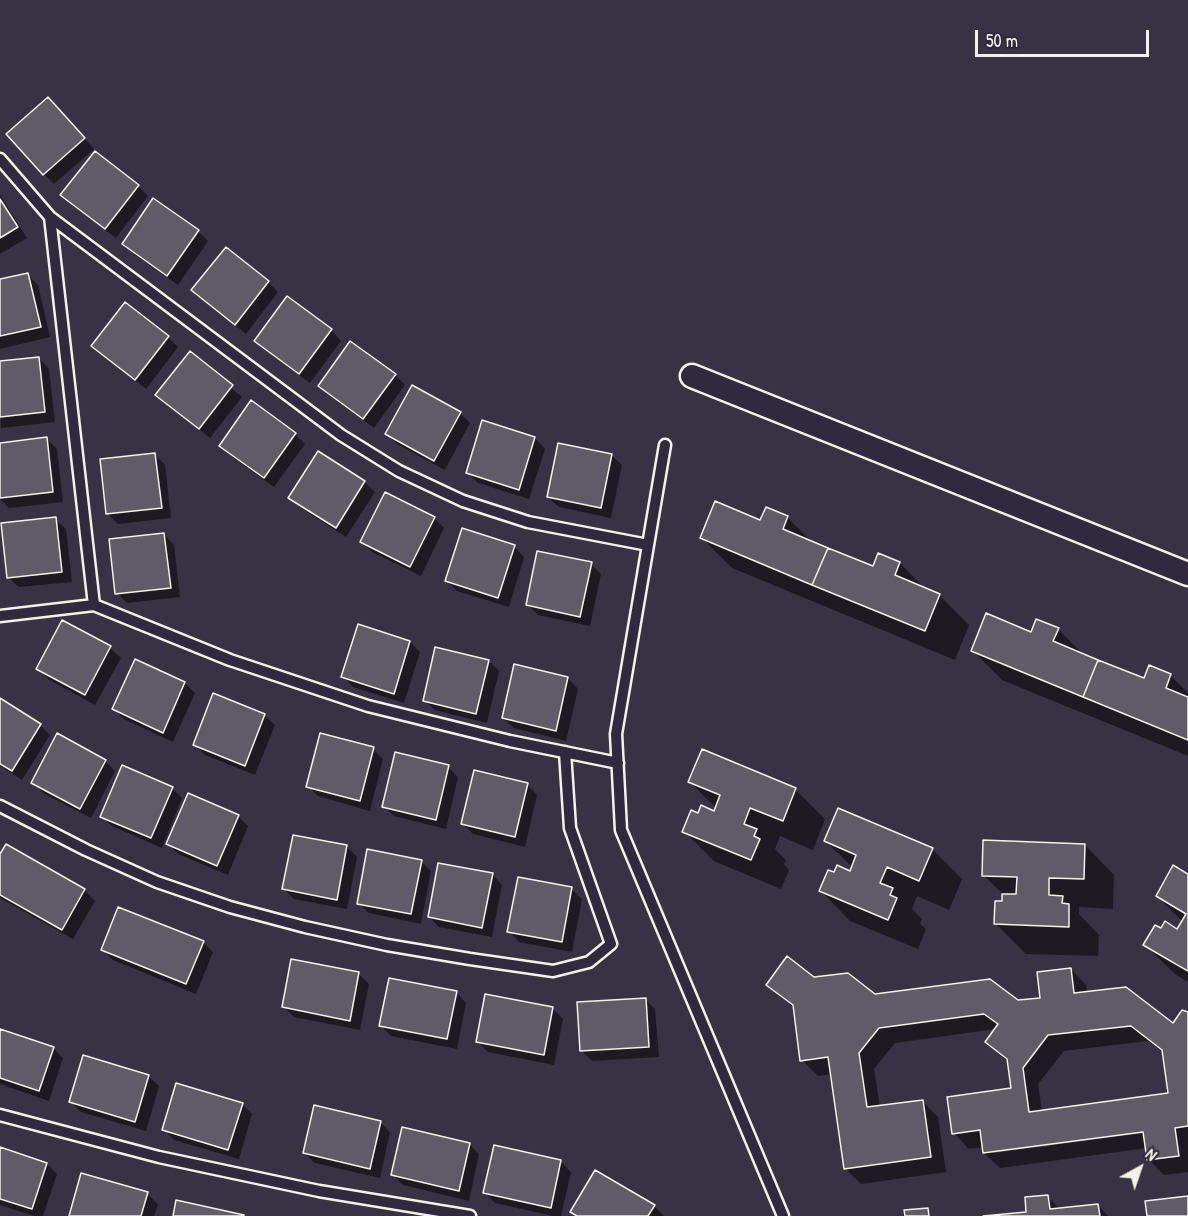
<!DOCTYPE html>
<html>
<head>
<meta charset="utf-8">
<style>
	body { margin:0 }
	#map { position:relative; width:1188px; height:1216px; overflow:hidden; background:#373244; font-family:"Patrick Hand",sans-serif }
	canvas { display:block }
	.north { position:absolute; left:1110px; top:1138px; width:60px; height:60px; -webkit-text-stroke:4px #2f2a3d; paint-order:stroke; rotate:40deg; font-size:16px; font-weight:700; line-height:24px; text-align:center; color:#f4f1e8 }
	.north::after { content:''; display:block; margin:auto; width:21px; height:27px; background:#f4f1e8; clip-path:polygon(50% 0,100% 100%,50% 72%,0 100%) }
	.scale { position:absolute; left:975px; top:30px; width:174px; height:27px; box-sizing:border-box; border:3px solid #f4f1e8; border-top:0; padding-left:8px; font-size:18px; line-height:21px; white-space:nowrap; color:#f4f1e8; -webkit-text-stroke:4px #2f2a3d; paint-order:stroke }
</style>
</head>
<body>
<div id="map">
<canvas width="1188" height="1216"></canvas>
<div class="north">N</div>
<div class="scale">50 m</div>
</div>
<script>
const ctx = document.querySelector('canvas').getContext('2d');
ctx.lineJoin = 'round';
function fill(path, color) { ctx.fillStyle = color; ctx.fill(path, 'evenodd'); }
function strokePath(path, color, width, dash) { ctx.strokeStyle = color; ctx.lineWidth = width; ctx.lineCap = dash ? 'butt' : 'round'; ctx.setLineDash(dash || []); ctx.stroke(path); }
const shadow = new Path2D(`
	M58,109L94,149L54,184L44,174Z
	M138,186L148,196L116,238L72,205L62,195Z
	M0,195L27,238L0,254Z
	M198,231L208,241L178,285L134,254L124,244Z
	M27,274L38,285L50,337L0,349V281Z
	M268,282L278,292L246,334L193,290Z
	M287,298L331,330L341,341L310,383L266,351L256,341Z
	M168,337L178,347L146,389L93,345Z
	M190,353L242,397L210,438L157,395Z
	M39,358L49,369L55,422L1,428L0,363Z
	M395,375L405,385L374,428L330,396L320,386Z
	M252,403L295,434L305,444L274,487L231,456L221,445Z
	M460,413L470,423L445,470L397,444L387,434Z
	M483,422L535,438L545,449L529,499L478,483L468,473Z
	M47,439L57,449L63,502L9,508L0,499V444Z
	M155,455L165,465L171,518L118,524L108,514Z
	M611,455L622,465L611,518L559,507L548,497Z
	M364,482L375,492L346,537L301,508L290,498Z
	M787,517L814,544L874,568L879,555L900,563L926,590L939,595L969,625L955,660L732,568L702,538Z
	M434,518L444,528L421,576L372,552L362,542Z
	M55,519L66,529L72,582L19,587L8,577Z
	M164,534L174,545L180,597L127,603L117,593Z
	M514,546L524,557L509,607L457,591L447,581Z
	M591,564L601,574L590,626L538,615L528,605Z
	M63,622L110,648L121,658L95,705L48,679L38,668Z
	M1058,629L1084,655L1145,680L1170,675L1188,693V756L1002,680L972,650L1032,634Z
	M410,642L420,652L404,703L353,687L343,676Z
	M136,661L185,683L195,693L173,742L124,719L113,709Z
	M489,661L499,671L487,723L435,710L424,700Z
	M568,678L578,689L566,741L514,728L503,718Z
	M0,700L40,725L50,735L22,780L0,766Z
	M264,715L275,725L255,775L205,755L195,745Z
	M373,749L383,759L370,811L318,796L308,786Z
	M105,761L115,771L91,818L43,793L33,782Z
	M448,767L458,777L446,829L394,816L384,806Z
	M690,782L795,789L825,819L813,850L780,836L775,849L786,860L784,864L789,870L781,889L714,861L684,831L698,815L714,813L716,808Z
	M527,784L537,795L525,847L473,834L463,824Z
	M172,788L182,798L162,848L112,826L102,816Z
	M238,816L248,826L228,875L178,854L168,844Z
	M826,841L932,849L962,879L949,910L917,896L912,909L922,919L920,924L926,929L918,949L850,921L821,891L835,874L851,873L853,868Z
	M1085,845L1114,875L1113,909L1079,907V914L1099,935L1098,956L1026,954L996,924L1003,903L1004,895L983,875Z
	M6,846L84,890L95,901L73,939L0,898V857Z
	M347,847L357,857L347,909L294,899L284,889Z
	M421,861L431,871L421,924L369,913L358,903Z
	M492,874L502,885L492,937L439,927L429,917Z
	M1188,875V982L1175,974L1145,945L1178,931L1183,922L1157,896Z
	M571,889L582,899L572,952L519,942L509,931Z
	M203,942L213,952L196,994L113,960L103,950Z
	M1071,969L1086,985L1087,993L1173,1025L1188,1013V1172L1164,1175L1148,1159L1147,1148L1000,1168L984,1153V1147L969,1149L954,1133L1013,1089L1009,1063L986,1042L996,1029L895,1043L874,1069L880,1107L922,1101L938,1117L946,1172L861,1184L845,1168L832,1074L818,1076L802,1060L794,1008L768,984L814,978L875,996L1018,1002L1042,999ZM1148,1041L1164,1053L1170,1094L1042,1111L1038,1084L1064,1051ZM1150,1129L1151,1132L995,1153V1150Z
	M359,974L369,984L360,1030L294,1017L284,1007Z
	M456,992L466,1003L457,1049L391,1036L381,1026Z
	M487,996L553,1009L563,1019L554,1065L488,1052L478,1042Z
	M645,999L655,1009L659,1057L592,1061L582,1051Z
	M0,1030L53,1048L63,1058L49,1101L0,1084Z
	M148,1076L159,1086L146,1131L81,1112L70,1101Z
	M242,1104L252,1114L239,1159L174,1140L164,1129Z
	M380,1122L390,1132L380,1178L315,1163L304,1153Z
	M469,1144L479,1154L469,1201L403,1185L393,1175Z
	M0,1149L47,1164L57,1174L43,1216H34L0,1205Z
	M561,1162L571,1172L561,1216H553L495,1203L485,1192Z
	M147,1194L158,1204L154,1216H70Z
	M1048,1197L1060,1209L1098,1205L1108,1216H998L1028,1213Z
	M654,1206L664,1216H576L572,1212Z`);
const building = new Path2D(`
	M48,97L85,138L43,175L6,134Z
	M95,151L139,185L105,229L60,195Z
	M153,198L199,230L167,276L122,244Z
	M0,199L18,227L0,238Z
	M226,247L269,281L235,325L191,290Z
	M28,273L41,327L0,336V279Z
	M287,296L332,329L299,374L254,341Z
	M125,302L169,336L135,380L91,346Z
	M350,341L396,374L363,419L318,386Z
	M190,351L233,385L199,429L155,395Z
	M39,357L45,412L0,417V361Z
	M412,385L461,412L434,461L385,434Z
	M251,400L296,433L264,478L219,446Z
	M482,420L535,437L519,490L466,473Z
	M47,437L53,492L0,498V443Z
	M558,443L612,454L601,508L547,497Z
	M318,451L365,481L336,528L288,498Z
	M155,453L162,508L106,514L100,459Z
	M385,492L435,517L410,567L360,542Z
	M715,501L760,520L766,507L788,516L783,529L828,548L812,585L700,538Z
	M56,517L62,572L7,578L1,523Z
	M462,528L515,545L498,598L445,581Z
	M164,533L171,588L115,594L109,539Z
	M828,548L873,566L878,553L900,562L895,575L940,594L925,631L812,585Z
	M537,551L592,562L580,617L526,605Z
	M986,613L1031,632L1036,619L1059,628L1053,641L1098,660L1083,697L971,651Z
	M62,620L111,646L85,695L36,669Z
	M358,624L410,641L394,694L341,677Z
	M435,647L489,660L476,714L423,701Z
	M135,659L185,682L163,733L112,709Z
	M1098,660L1144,678L1149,665L1171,674L1166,688L1188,697V740L1083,697Z
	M514,664L568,677L556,731L502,718Z
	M213,693L265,714L245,766L193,745Z
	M0,698L41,724L12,771L0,764Z
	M57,733L106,760L80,809L31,783Z
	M320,733L374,747L360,801L306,787Z
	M702,749L796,788L783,821L750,808L744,824L757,829L754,836L760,839L751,860L682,832L691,810L698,813L701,805L714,811L720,795L688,782Z
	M395,752L449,765L436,820L382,807Z
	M122,765L173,787L151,838L100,817Z
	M474,770L528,783L515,837L461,824Z
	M188,793L239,815L217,866L166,844Z
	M838,808L933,848L919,881L887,867L880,883L893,888L890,895L897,898L888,920L819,891L828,870L834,872L837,865L850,871L856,855L824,841Z
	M293,835L347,845L337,900L282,889Z
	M983,840L1085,844L1084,879L1049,878V895L1063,896L1062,903L1069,904V927L994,924L995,901H1002V894H1016L1017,877L982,876Z
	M6,844L85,889L62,930L0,895V854Z
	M367,849L422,860L411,914L357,904Z
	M438,863L493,873L482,928L428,917Z
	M1173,865L1188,874V971L1143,945L1155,925L1161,928L1165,921L1177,929L1186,914L1156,896Z
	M518,877L572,887L562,942L507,932Z
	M118,907L204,941L186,984L101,950Z
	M787,956L814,977L848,973L875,994L990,979L1018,1000L1040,998L1037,972L1071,968L1074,993L1126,987L1173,1023L1182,1010L1188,1012V1126L1175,1128L1179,1156L1147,1160L1143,1132L983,1153L980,1130L952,1134L947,1097L1011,1088L1007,1059L985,1042L998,1024L984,1014L879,1028L859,1053L867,1107L923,1100L931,1157L844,1169L828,1057L800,1061L793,1005L766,985ZM1131,1026L1162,1050L1168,1093L1029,1112L1023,1068L1048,1035Z
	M291,959L359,972L350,1021L282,1007Z
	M389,978L457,991L447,1039L379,1026Z
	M485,994L553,1007L544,1055L476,1042Z
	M646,998L649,1047L580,1051L577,1002Z
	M0,1029L54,1047L39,1091L0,1078Z
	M83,1055L149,1075L135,1122L69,1102Z
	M176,1083L243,1103L228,1150L162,1130Z
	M314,1105L381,1121L370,1169L303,1153Z
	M402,1127L470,1143L459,1191L391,1175Z
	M494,1145L561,1160L551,1208L483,1193Z
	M0,1147L47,1163L32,1209L0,1199Z
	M595,1170L655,1205L648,1216H577L570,1212Z
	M81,1173L148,1192L141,1216H69Z
	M1048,1195L1050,1209L1098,1204L1100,1216H983L1026,1212L1025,1197Z
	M1188,1196V1216H1147L1145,1201Z
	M176,1200L244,1215V1216H173Z
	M928,1208L929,1216H905L904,1210Z`);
const service = new Path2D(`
	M0,159L50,217L341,435L399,471L463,501L528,522L648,545
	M50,217L94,605
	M665,445L616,734L621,830L783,1216
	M0,616L94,605L230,660L368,706L510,741L618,763
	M0,806L86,850L157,882L230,907L305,927L387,945L470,959L553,971L589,962L611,944L570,828L565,752
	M0,1115L159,1157L319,1191L470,1216`);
const minor = new Path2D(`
	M692,376L1188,574`);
fill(shadow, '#0007');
fill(building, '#5f5c67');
strokePath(building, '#f4f1e8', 1.5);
strokePath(service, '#f4f1e8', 15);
strokePath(minor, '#f4f1e8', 27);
strokePath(service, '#2f2a3d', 10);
strokePath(minor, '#2f2a3d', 22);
</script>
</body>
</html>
